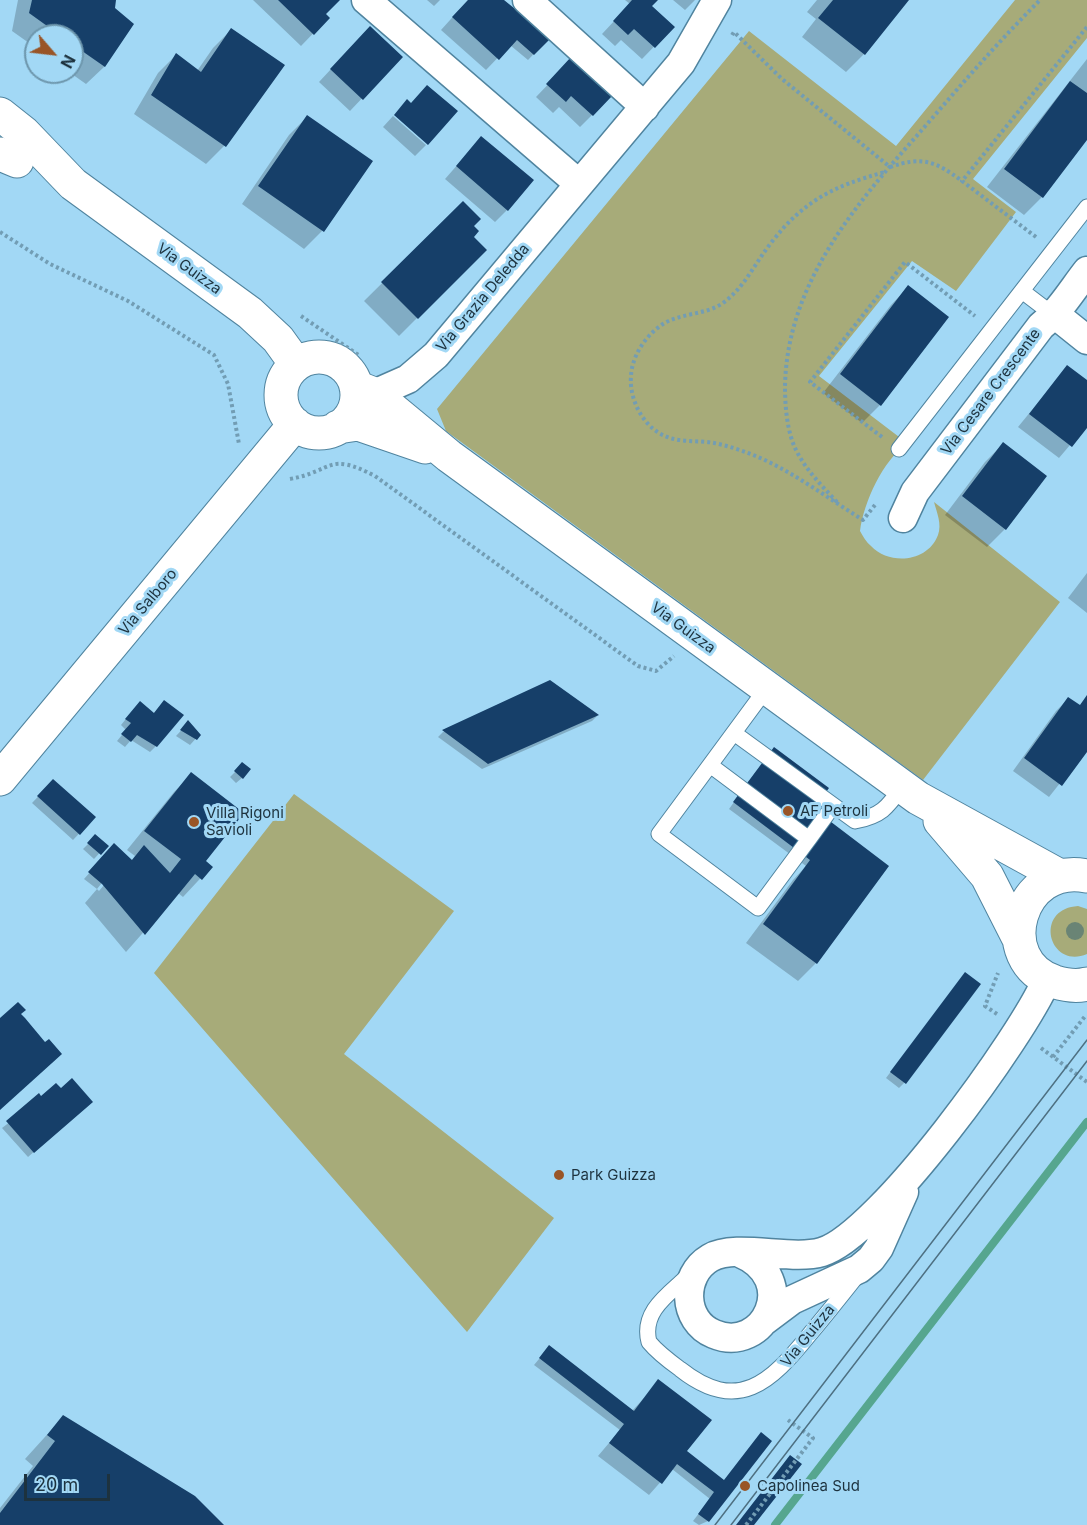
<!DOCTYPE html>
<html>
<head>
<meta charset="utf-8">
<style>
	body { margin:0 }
	#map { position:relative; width:1087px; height:1525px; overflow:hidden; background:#a2d8f5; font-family:Inter,sans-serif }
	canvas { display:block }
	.north { position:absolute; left:24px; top:24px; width:60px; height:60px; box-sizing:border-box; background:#a2d8f5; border:2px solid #6d96ac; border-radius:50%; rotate:118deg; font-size:16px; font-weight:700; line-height:24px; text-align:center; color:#1d323e }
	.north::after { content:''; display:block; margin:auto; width:21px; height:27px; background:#995527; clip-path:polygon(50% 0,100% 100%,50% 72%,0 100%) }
	.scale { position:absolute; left:24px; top:1474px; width:86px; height:27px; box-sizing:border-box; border:3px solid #1d323e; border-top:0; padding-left:8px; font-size:18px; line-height:21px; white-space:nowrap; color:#1d323e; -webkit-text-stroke:4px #a2d8f5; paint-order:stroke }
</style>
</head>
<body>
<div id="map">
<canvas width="1087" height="1525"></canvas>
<div class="north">N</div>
<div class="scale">20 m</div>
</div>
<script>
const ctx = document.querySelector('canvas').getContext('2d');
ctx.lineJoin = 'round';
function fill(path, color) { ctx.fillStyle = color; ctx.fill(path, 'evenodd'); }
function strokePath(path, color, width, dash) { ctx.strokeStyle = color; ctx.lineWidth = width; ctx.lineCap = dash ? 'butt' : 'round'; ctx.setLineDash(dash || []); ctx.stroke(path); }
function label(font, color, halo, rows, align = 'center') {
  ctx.font = font + ' Inter,sans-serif'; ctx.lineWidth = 6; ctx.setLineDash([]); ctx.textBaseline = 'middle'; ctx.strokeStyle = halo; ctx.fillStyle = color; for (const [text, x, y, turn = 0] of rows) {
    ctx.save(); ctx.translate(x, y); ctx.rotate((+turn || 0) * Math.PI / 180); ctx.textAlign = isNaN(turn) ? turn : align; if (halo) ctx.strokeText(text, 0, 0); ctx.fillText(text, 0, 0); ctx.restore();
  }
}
const green = new Path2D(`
	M1015,0H1087V38L973,179L1016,212L956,291L912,261L819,376L907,443C883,461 864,501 860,531C863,536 866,542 871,546C890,566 928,562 938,535C942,524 937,513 934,502L1060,602L923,780L446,431L437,409L749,31L896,146Z
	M294,794L454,911L344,1054L554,1218L467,1332L154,973Z
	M1078,906L1087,909V954C1049,970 1033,909 1078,906Z`);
const shadow = new Path2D(`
	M18,0H114L113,9L132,24L104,67L86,84L69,72H72V36H36V48L12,31Z
	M253,0H337L324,14L328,18L301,46Z
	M427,0H440L434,6Z
	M468,0H502L549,38L528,60L510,45L486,70L441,30Z
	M625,0H656L650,6L673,27L642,59L621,40L615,46L602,34L630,4Z
	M673,0H695L685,10Z
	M817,0H907L864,54L846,72L802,37L816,19L807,12Z
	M231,30L224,146L206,164L134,114L158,73L176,55L197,71L213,48Z
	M358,40L401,57L350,111L319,82Z
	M580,51L592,115L580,127L559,107L553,113L536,97Z
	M1087,59V137L1042,197L1024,215L987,187Z
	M393,116L426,145L415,156L383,127Z
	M307,117L322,231L304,249L242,204L289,135Z
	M481,138L507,210L495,222L445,179Z
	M463,203L472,226V237L485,250L399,336L364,301Z
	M908,287L880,405L862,423L823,393L891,305Z
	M1067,367L1087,382V425L1059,458L1018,427Z
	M1003,444L1045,477L1005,529L987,547L945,515L985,462Z
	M1087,573V613L1068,598Z
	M550,682L597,716L592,721L482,769L438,737L443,732Z
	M1087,696V749L1049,797L1013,771L1056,711L1068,699L1079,707Z
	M159,707L156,746L150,752L131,740L125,747L117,741L126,730L121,725L134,709L153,714Z
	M189,722L199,735L190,745L176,736Z
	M768,755L812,809L816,963L798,981L746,943L793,880L806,866L729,809Z
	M243,764L242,778L236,783L230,777Z
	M192,774L204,861L211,867L183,897L178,893L126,952L85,903L97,889L84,879L109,851L131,861L135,856L127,850L174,792ZM109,874H113L99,891L97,889Z
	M53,781L94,818L73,840L32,803Z
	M95,837L106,846L94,859L83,849Z
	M965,974L904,1083L899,1088L886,1078Z
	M41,1098L85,1107L28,1157L2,1128Z
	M544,1353L632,1411L644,1398L685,1452L724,1481L770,1441L708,1521L699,1525L693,1521L710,1499L672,1469L649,1495L598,1456L620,1430L534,1365Z
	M63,1417L222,1525H0V1508L33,1466L25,1459Z`);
const stream = new Path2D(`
	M775,1525L1087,1122`);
const building = new Path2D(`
	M32,0H116L115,8L134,24L105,67L72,44V36H61L29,13Z
	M278,0H340L326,14L330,18L314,35Z
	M468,0H504L551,38L534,55L517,40L499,60L452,17Z
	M632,0H658L652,6L675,27L655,48L634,29L628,35L613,21Z
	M833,0H909L865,55L818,18Z
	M370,26L403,57L363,100L330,69Z
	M231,28L285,65L226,147L151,95L176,53L201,72Z
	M571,57L612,96L593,116L571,96L566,102L546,84Z
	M1070,81L1087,93V140L1043,198L1004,169Z
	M427,85L458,111L428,145L394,115L407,99L411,103Z
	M307,115L373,161L324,232L258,186Z
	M481,136L534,180L508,211L456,166Z
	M463,201L481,219L474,226L479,231L474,237L487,250L418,319L381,282Z
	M908,285L949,317L881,406L840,374Z
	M1067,365L1087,380V428L1072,447L1029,414Z
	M1003,442L1047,476L1006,530L962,496Z
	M550,680L599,715L488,764L442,730Z
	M1087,695V752L1062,786L1024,758L1068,697L1080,705Z
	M164,700L184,715L157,747L137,735L131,742L121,734L131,723L125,719L140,701L154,713Z
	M188,720L201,735L197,740L180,730Z
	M774,747L829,788L814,809L889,866L817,964L763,924L810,860L733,802Z
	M242,762L251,769L243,779L234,771Z
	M191,772L244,813L206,861L213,867L202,880L195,874L145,935L102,884L88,872L114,843L132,860L144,845L170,873L181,859L144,831Z
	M53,779L96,817L80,835L37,796Z
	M95,834L109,846L101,855L87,843Z
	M965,972L981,984L906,1084L890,1072Z
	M18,1002L26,1010L21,1014L25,1018L45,1042L49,1039L62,1054L0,1110V1018Z
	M72,1078L93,1102L34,1153L6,1121L39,1093L41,1096L56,1083L61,1088Z
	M549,1345L634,1411L658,1379L712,1420L687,1451L724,1480L761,1432L772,1441L709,1522L698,1514L714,1492L677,1464L662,1484L609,1443L624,1424L539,1358Z
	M63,1415L195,1496L224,1525H0V1513L55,1441L47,1435Z
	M790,1455L802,1464L754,1525H736Z`);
const path = new Path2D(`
	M732,35L734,32L782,79L890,167C923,156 935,161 962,181
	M0,232L50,264L128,301L214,355L228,384L239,444
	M1036,237L962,181L1087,27
	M301,316L360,356
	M882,437L810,382L905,262L975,316
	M290,479C334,471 327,451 375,476L638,666L656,671L674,656
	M837,502C822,486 807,471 797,452C787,433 785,407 785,386C787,283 856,204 921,131C960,86 998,42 1040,0
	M875,505L863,520C829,499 795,473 758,457C744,451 729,446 714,443C699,440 680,443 665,436C643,427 629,399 631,376C632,356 645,336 663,324C680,313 706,315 723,303C745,287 755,263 771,243C804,200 834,186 885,172
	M997,1014L985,1006L998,973
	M1041,1048L1087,1082
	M1053,1057L1086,1015
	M746,1525L813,1438L788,1420`);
const lane = new Path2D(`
	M1022,291L1043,307L1058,313
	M899,449L1087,207
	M766,689L710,765L809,839L833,806
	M734,733L855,821C881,816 887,808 902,787
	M710,765L659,834L758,908L809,839
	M689,1275C669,1294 641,1311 649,1342C658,1353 669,1361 680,1369C738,1415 771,1382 809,1335C825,1316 841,1296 856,1277`);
const street = new Path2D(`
	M366,0L578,183
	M527,0L645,107
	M1058,313L1062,320L1087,340
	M374,394L408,379L436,355L681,63L717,0
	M903,518L915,492L1041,326C1060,311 1072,290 1087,271
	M740,1253C802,1279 764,1355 714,1334C682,1321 681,1275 710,1258C736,1243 791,1261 822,1252C879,1235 1023,1036 1047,979
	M764,1321L792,1300L859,1269L871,1259L879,1248L904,1192`);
const secondary = new Path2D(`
	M0,114L24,133L73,184L250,313L278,339L296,364
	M281 395a38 38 0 1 1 76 0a38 38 0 1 1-76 0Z
	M356,387L374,394L449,456L918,798L1060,876
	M338,427L358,424L425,447
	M0,779L295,424
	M940,821L987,876L1019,939
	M1087,876C1019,862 991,961 1055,982C1065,985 1076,987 1087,984`);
const highway = new Path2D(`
	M0,154L17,161`);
const tram = new Path2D(`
	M715,1525L1087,1040
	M731,1525L1087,1061`);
const trees = [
	[1075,931]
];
const markers = [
	[788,811,6,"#995527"],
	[194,822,6,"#995527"],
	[559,1175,6,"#995527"],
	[745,1486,6,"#995527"]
];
const streetNames = [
	["Via Guizza",189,269,36],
	["Via Grazia Deledda",483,298,-50],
	["Via Cesare Crescente",991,392,-53],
	["Via Salboro",148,602,-50],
	["Via Guizza",683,628,36],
	["Via Guizza",808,1336,-51]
];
const poiNames = [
	["AF Petroli",800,811],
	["Villa Rigoni",206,813],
	["Savioli",206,830],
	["Park Guizza",571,1175],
	["Capolinea Sud",757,1486]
];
fill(green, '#a7ab79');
fill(shadow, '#0003');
strokePath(stream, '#56a68f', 8);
fill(building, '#163f69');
strokePath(lane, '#50849f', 17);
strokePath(street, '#50849f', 31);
strokePath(secondary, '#50849f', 35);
strokePath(highway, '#50849f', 35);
strokePath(path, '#729db4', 4, [3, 3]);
strokePath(lane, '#fff', 15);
strokePath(street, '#fff', 28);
strokePath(secondary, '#fff', 33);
strokePath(highway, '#fff', 33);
strokePath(tram, '#4e7082', 1.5);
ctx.fillStyle = '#6a8475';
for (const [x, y] of trees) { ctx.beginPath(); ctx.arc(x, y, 9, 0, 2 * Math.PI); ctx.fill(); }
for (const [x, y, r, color] of markers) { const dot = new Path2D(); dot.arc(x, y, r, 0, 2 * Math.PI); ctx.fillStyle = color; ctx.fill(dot); strokePath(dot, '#a2d8f5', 2); }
label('15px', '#1d323e', '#a2d8f5', streetNames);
label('15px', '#1d323e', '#a2d8f5', poiNames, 'left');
</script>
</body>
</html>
